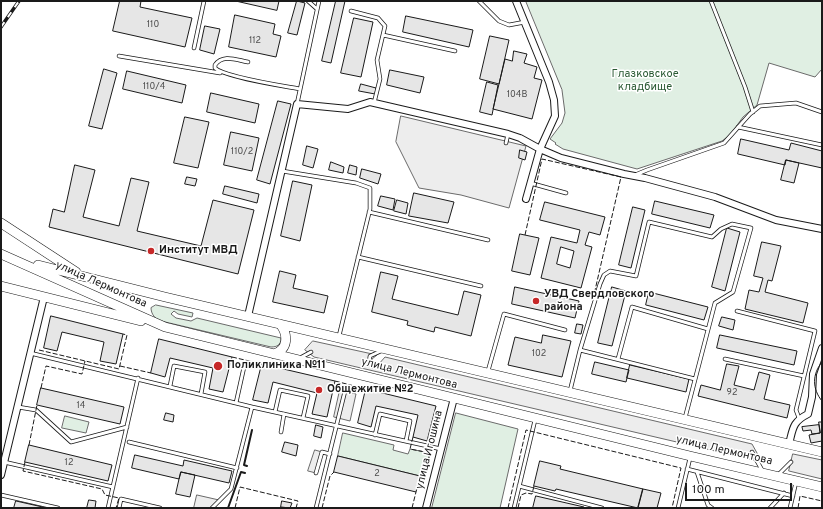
<!DOCTYPE html>
<html>
<head>
<meta charset="utf-8">
<style>
	body { margin:0 }
	#map { position:relative; width:823px; height:509px; overflow:hidden; background:#fff; font-family:Overpass,sans-serif }
	canvas { display:block }
	.frame { position:absolute; inset:0; border:2px solid #1a1a1a; pointer-events:none }
	.scale { position:absolute; left:685px; top:483px; width:107px; height:18px; box-sizing:border-box; border:2px solid #1a1a1a; border-top:0; padding-left:5px; font-size:12px; line-height:14px; white-space:nowrap; color:#1a1a1a; -webkit-text-stroke:3px #fff; paint-order:stroke }
</style>
</head>
<body>
<div id="map">
<canvas width="823" height="509"></canvas>
<div class="frame"></div>
<div class="scale">100 m</div>
</div>
<script>
const ctx = document.querySelector('canvas').getContext('2d');
ctx.lineJoin = 'round';
function fill(path, color) { ctx.fillStyle = color; ctx.fill(path, 'evenodd'); }
function strokePath(path, color, width, dash) { ctx.strokeStyle = color; ctx.lineWidth = width; ctx.lineCap = dash ? 'butt' : 'round'; ctx.setLineDash(dash || []); ctx.stroke(path); }
function label(font, color, halo, rows, align = 'center') {
  ctx.font = font + ' Overpass,sans-serif'; ctx.lineWidth = 3; ctx.setLineDash([]); ctx.textBaseline = 'middle'; ctx.strokeStyle = halo; ctx.fillStyle = color; for (const [text, x, y, turn = 0] of rows) {
    ctx.save(); ctx.translate(x, y); ctx.rotate((+turn || 0) * Math.PI / 180); ctx.textAlign = isNaN(turn) ? turn : align; if (halo) ctx.strokeText(text, 0, 0); ctx.fillText(text, 0, 0); ctx.restore();
  }
}
const green = new Path2D(`
	M526,1H822V69L815,77L769,63L757,105L743,117L730,135L722,141L637,169L563,149L555,144L556,143L550,139L562,123L565,113L562,90Z
	M156,305L193,313L192,317L178,314L174,311L171,314L176,318L191,321L197,318L281,338C281,345 277,347 271,347L161,321C155,319 151,314 151,308Z
	M456,413L518,429L500,508H432Z
	M65,416L89,422L86,433L62,428Z
	M343,433L394,445L393,450L408,454L410,449L430,453L424,477L338,456Z`);
const parking = new Path2D(`
	M401,116L526,146L509,208L461,195L419,188L396,142Z
	M313,341L377,355L372,359L373,363L376,365H378L385,357L752,444L762,462L314,357L305,350Z
	M340,390L356,394L350,421L334,417Z
	M315,450L322,452L316,473L308,471Z
	M793,454L822,460V479L789,471Z
	M197,495L219,500L212,508H194Z`);
const building = new Path2D(`
	M120,1H141L140,7L192,18L185,47L113,31Z
	M236,1H279L277,10Z
	M297,1L305,3L297,35L288,33Z
	M336,1H345L331,63L322,61Z
	M235,15L275,24L273,34L281,36L276,57L229,47Z
	M406,16L473,30L469,47L403,32Z
	M354,18L373,22L361,77L341,73Z
	M205,26L220,29L214,54L200,50Z
	M490,36L509,40L499,84L480,79Z
	M514,51L527,54L524,63L537,67L534,78L542,80L532,119L493,109L505,59L512,61Z
	M104,69L117,73L102,129L89,126Z
	M390,70L424,77L420,93L387,85Z
	M127,71L186,85L182,103L123,89Z
	M487,82L498,85L492,115L480,112Z
	M361,84L376,88L375,94L359,91Z
	M211,93L259,104L255,123L207,112Z
	M278,101L291,104L270,184L257,180Z
	M185,117L209,122L198,168L174,163Z
	M231,132L259,138L252,171L224,165Z
	M741,139L789,150L791,143L822,151V168L786,160L785,165L738,154Z
	M307,146L318,149L313,168L303,165Z
	M520,150L527,152L525,160L519,158Z
	M786,160L799,163L794,183L781,180Z
	M331,162L344,167L343,173L329,170Z
	M75,165L95,170L83,217L119,226L131,178L149,182L137,231L201,246L213,200L254,210L238,274L49,227L53,209L64,212Z
	M350,165L357,167L356,175L348,173Z
	M362,169L381,174L378,184L360,178Z
	M187,177L197,179L195,186L185,184Z
	M293,181L312,185L300,241L281,236Z
	M225,186L259,194L257,203L223,194Z
	M414,193L454,202L448,223L409,216Z
	M381,196L395,199L393,210L378,206Z
	M397,200L408,203L406,214L394,211Z
	M655,201L714,215L710,228L652,214Z
	M545,202L605,217L600,235L589,232L585,245L592,247L581,288L541,278L551,237L577,243L580,230L540,220ZM561,247L574,251L570,268L557,264Z
	M633,207L645,210L631,268L619,265Z
	M727,228L740,232L725,291L712,287Z
	M520,234L539,238L530,275L512,271Z
	M762,242L781,246L772,281L768,280L765,292L808,303L803,323L745,309L749,290L759,292L763,278L754,276Z
	M280,271L296,275L293,288L328,296L324,313L273,302Z
	M381,272L398,276L392,299L458,315L464,291L481,295L471,336L435,327L434,332L407,325L408,321L372,312Z
	M515,287L579,301L575,318L512,304Z
	M612,287L626,291L612,346L598,343Z
	M649,292L708,307L704,320L646,305Z
	M51,316L123,334L116,364L100,361L104,342L62,332L57,351L44,348Z
	M722,317L735,320L733,330L719,326Z
	M577,324L583,325L581,334L575,333Z
	M543,335L571,341L562,377L508,365L515,337L541,343Z
	M720,335L797,351L794,365L717,348Z
	M159,339L232,357L223,392L209,389L213,368L170,358L165,377L151,373Z
	M595,362L629,370L626,382L592,374Z
	M262,364L335,381L327,417L312,414L317,393L273,382L268,403L253,400Z
	M727,364L739,366L734,385L754,390L759,372L770,375L764,399L790,405L787,418L698,396L701,385L720,390Z
	M630,365L689,379L686,392L627,378Z
	M41,388L124,407L120,424L37,405Z
	M366,389L436,406L427,441L413,437L418,415L376,406L371,427L358,423Z
	M166,413L174,415L173,422L164,420Z
	M819,422H822V441L811,443L809,435L820,433Z
	M316,425L323,427L321,438L314,436Z
	M819,425L820,433L812,434L811,430L803,431L802,427Z
	M285,442L298,445L296,456L282,452Z
	M29,445L112,465L108,481L25,462Z
	M135,455L183,466L184,460L232,471L229,483L181,472L179,479L132,468Z
	M338,456L420,476L416,492L334,472Z
	M540,461L561,466L560,469L643,489L638,508L556,489L555,491L534,486Z
	M181,472L195,475L190,497L176,494Z
	M643,489L661,493L657,508H638Z
	M536,496L584,507V508H533Z
	M89,500L96,501L95,508H87Z
	M16,501L47,508H14Z
	M282,501L292,503L290,508L281,507Z`);
const service = new Path2D(`
	M308,1L317,9
	M479,1L499,21L509,25L525,22
	M711,1L745,87L753,112
	M351,11L378,18L385,26L377,60L380,79L374,103
	M383,35L455,51
	M194,48L204,1
	M119,56L220,73
	M248,62C236,60 223,54 215,65V68C224,77 284,86 300,89
	M297,104L319,1
	M738,127L822,145
	M506,143L508,134
	M282,171L356,183L370,188V209L339,336
	M635,175L647,170L724,143L750,114L760,106L796,103L822,112
	M530,183L566,193
	M369,212L488,240
	M358,257L481,286
	M737,311L815,331L796,410L799,418
	M580,350L695,379
	M30,353L252,407L441,449
	M300,358L311,352
	M618,359L632,307L708,329
	M725,359L804,376
	M373,366L369,363L370,356L381,351
	M488,371L504,314L565,330
	M170,386L174,366L205,372L201,394
	M570,391L580,350L600,284L604,275L610,271L636,276L649,222L712,237L721,229L732,224L751,228L733,292L715,303L685,418
	M236,403L244,367
	M18,407L36,410L71,442L127,427
	M275,412L280,390L308,396L303,418
	M281,432L284,414
	M375,435L380,414L410,421L406,441
	M129,442L237,468
	M752,452L762,470
	M4,462L113,487
	M687,469L793,496
	M697,472L708,505L712,508
	M316,473L322,452L330,454
	M778,475L791,462
	M519,486L602,508
	M1,495L58,508
	M108,508L138,378
	M119,508L121,499L160,508
	M212,508L231,489L252,407
	M316,508L345,391
	M514,508L535,420
	M678,508L690,458
	M770,508L784,493
	M790,508L796,482`);
const minor = new Path2D(`
	M516,1L549,82L554,100L555,116L540,149L526,199
	M248,316L297,104L348,109L370,102L508,134L520,138L540,149L561,158L624,174L645,178L715,197L776,220L822,229
	M789,444C793,429 792,422 808,414L812,397L813,374L822,348
	M1,475L44,297
	M426,508L454,398`);
const secondary = new Path2D(`
	M1,223L76,272
	M1,254L165,327L690,456L822,487
	M38,265L165,297L822,452
	M1,286L141,321
	M274,354C289,349 288,334 280,324`);
const tram = new Path2D(`
	M822,362C812,374 812,389 822,401`);
const rail = new Path2D(`
	M1,27L19,1`);
const fence = new Path2D(`
	M525,235L542,159L621,177L593,299
	M39,350L119,369L127,335L123,334
	M232,357L262,364
	M120,366L151,373
	M335,381L366,389
	M41,388L46,366L82,374L85,361
	M413,437L410,449L430,453L424,477L420,476
	M29,445L37,405
	M25,462L23,471L102,489L105,495L119,498L116,508
	M235,508L240,487L298,501L296,508
	M322,508L330,476L334,472
	M412,508L416,492
	M508,508L526,430L681,468L672,508
	M518,508L521,495L526,493L532,494L534,486
	M798,508L800,496L822,501`);
const wall = new Path2D(`
	M247,466L244,465L252,430
	M228,508L241,472L245,473`);
const markers = [
	[151,251,4,"#c62828"],
	[536,301,4,"#c62828"],
	[218,366,5,"#c62828"],
	[319,390,4,"#c62828"]
];
const numberNames = [
	["110",153,25],
	["112",255,41],
	["110/4",154,87],
	["104В",517,95],
	["110/2",242,152],
	["102",539,354],
	["92",732,393],
	["14",81,406],
	["12",69,463],
	["2",377,474]
];
const parkNames = [
	["Глазковское",645,75],
	["кладбище",645,88]
];
const poiNames = [
	["Институт МВД",159,251],
	["УВД Свердловского",544,295],
	["района",544,308],
	["Поликлиника №11",227,366],
	["Общежитие №2",327,390]
];
const streetNames = [
	["улица Лермонтова",101,285,24],
	["улица Лермонтова",409,374,14],
	["улица Игошина",430,450,-76],
	["улица Лермонтова",724,451,13]
];
fill(green, '#e0efe3');
strokePath(green, '#6a6a6a', 1);
fill(parking, '#ededed');
strokePath(parking, '#6a6a6a', 1);
fill(building, '#e6e6e6');
strokePath(building, '#1a1a1a', 1);
strokePath(service, '#1a1a1a', 4.5);
strokePath(minor, '#1a1a1a', 8);
strokePath(secondary, '#1a1a1a', 10);
strokePath(service, '#fff', 3);
strokePath(minor, '#fff', 6);
strokePath(secondary, '#fff', 9);
strokePath(tram, '#1a1a1a', 1);
strokePath(rail, '#1a1a1a', 3.5);
strokePath(rail, '#fff', 2, [6]);
strokePath(fence, '#1a1a1a', 1, [5, 2]);
strokePath(wall, '#1a1a1a', 2);
for (const [x, y, r, color] of markers) { const dot = new Path2D(); dot.arc(x, y, r, 0, 2 * Math.PI); ctx.fillStyle = color; ctx.fill(dot); strokePath(dot, '#fff', 1.5); }
label('9px', '#4d4d4d', null, numberNames);
label('11px', '#2b5a34', '#fff', parkNames);
label('bold 11px', '#1a1a1a', '#fff', poiNames, 'left');
label('11px', '#1a1a1a', '#fff', streetNames);
</script>
</body>
</html>
